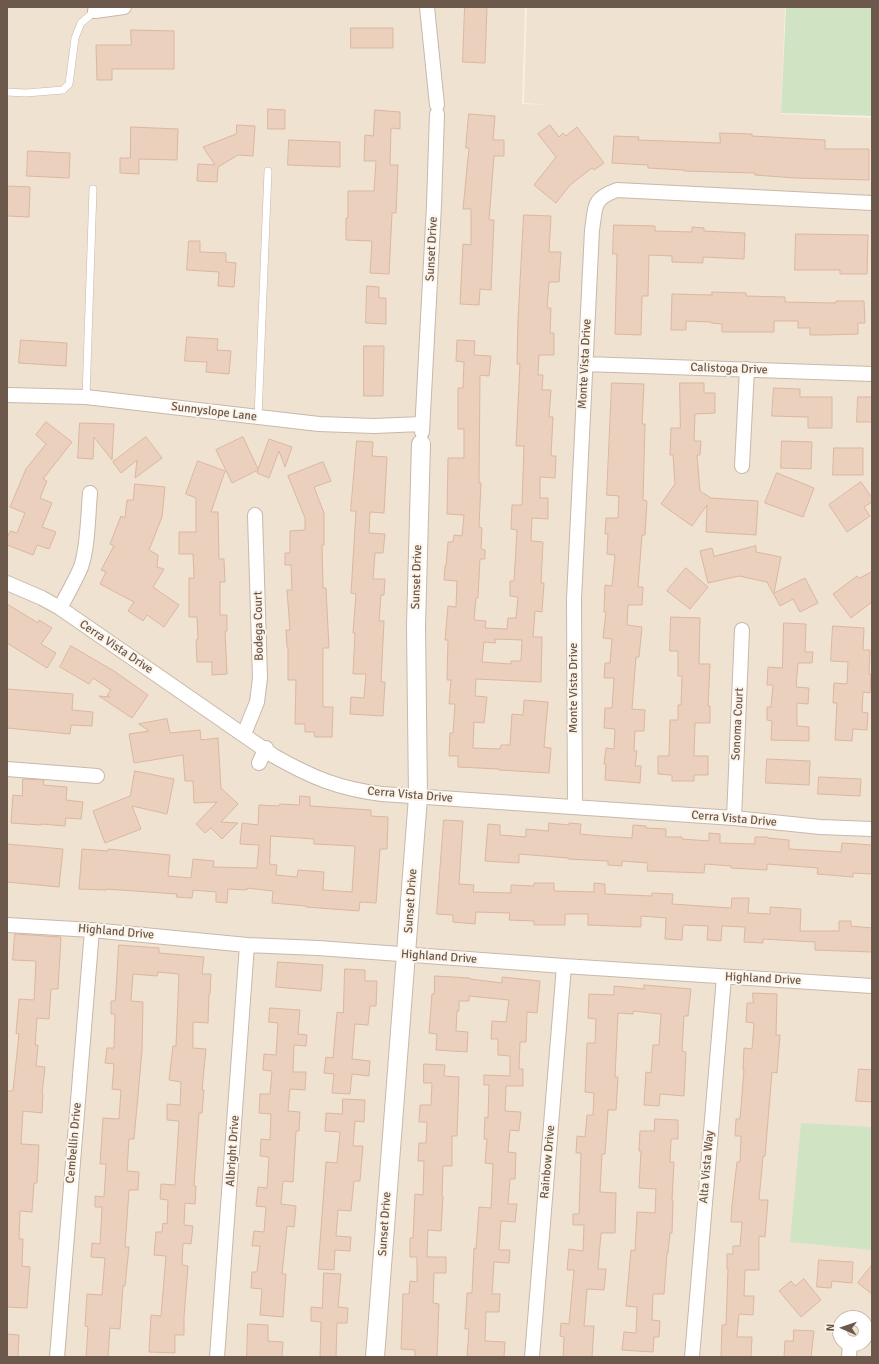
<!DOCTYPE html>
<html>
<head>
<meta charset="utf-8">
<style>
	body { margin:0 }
	#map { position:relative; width:879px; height:1364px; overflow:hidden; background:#f9f0e2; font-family:Signika,sans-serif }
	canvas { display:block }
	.frame { position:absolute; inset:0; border:8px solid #6d584c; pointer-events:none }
	.north { position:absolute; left:823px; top:1308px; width:40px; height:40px; -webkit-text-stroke:3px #fcf4e8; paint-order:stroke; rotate:272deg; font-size:11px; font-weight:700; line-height:16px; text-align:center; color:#6d584c }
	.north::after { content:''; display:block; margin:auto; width:14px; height:18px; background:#6d584c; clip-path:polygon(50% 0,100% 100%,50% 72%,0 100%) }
</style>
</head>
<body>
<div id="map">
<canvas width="879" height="1364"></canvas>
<div class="frame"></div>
<div class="north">N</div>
</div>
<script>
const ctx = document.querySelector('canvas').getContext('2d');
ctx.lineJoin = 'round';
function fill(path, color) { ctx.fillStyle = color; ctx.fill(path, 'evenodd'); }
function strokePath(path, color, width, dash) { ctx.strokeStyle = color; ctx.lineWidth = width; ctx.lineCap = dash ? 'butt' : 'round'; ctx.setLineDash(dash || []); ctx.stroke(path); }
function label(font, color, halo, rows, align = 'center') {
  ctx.font = font + ' Signika,sans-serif'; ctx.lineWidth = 4; ctx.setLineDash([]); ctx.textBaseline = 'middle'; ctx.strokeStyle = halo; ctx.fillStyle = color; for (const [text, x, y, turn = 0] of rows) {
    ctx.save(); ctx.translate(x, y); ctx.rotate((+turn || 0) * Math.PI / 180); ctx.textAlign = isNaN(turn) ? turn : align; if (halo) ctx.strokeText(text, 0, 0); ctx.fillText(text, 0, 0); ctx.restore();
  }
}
const residential = new Path2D(`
	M7,7H525L522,104L550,105L524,103L527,7H785L781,114L872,118V1357H7Z`);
const green = new Path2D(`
	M786,7H872V116L781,113Z
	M801,1123L872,1127V1250L790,1242Z`);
const building = new Path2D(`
	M465,7H487L485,63L463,62Z
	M351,28H393V48H351Z
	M131,30L174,31V69H112V80H97L96,45H131Z
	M268,109L285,110V129H268Z
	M375,110L400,112V129L391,128L390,165H398L396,213H392L389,274L370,273L372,241L346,240V218H348V191H374L376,161H364L365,135L373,136Z
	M469,114L495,116L493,140H504V156H494L489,220H494L491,290L480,289L479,305L460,304L463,244L471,245V209H463L469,148H466Z
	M237,125L255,126L253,156L238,155L218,167L217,182L197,181L198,164L215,165L203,147L236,134Z
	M550,125L559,137L563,133L566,136L577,127L604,163L594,170L592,168L570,185L556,203L534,185L556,157L538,134Z
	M131,127L178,129L177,160L139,159V174L120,173V158H130Z
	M720,133L752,134V136L825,140V149H869V180L795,178L755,175V173L684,171V170L648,168V165L612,163L614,136L639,137L638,140L720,143Z
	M289,140L340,142V167L288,165Z
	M28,151L70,153L69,178L27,176Z
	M8,186L30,187L29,217L7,216Z
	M524,215L551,216L549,252H561L559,282H549L547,308H551L550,333H554V355H539L538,375H543L542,390H551L549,417H553L551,456H556L555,478L540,477V498H548V519L532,518L531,541L543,542L541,583H544L542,612L535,611L533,637H542L541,682L476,679L475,696L487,697L484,723L474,722L473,748L500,749L501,745H510L512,714L523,715L524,700L548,702L544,747L551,748L549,773L499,770V769L458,767V756H449L450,733H453L455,704H449L451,680H447L448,640H445L448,606L456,607L457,581L444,580L445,566H446L448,542H453L454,535L462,536L464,515L447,514L448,458H464V429H458V388H463L464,362L456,361L457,340L475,341L474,355L491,356L489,376L480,375L479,483H481L479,527L482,528L481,549L485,550V559H480L478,598H476L474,620L486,621L485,628L507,629L508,618H516L518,597L510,596V581H514L517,530L511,529L512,505H522L524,446H516L520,364H517L518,320ZM495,639L522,640L521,661H511V664L482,662L484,642L495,643Z
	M614,225L655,226V231L692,232V227L704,228V231L745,233L744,259L703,257V263L672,262V256L649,255L648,296H642L641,335L615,334L617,254H613Z
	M796,234L868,235L867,274H840V270H795Z
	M189,241H200V252L226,253V262L236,263L234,287L218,286L219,272L187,270Z
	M367,286L379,287V298H386V324L366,323Z
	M712,292L746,293V296L785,297V302L836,303V301H864L865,323H858V334L826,335H810V328H798V321H774V332H722V324L711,323V322L686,321V330H671L672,294L712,295Z
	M187,337L218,339L217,350L231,351L229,374L206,372L207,362L185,361Z
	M21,340L67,343L66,366L19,363Z
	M364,346H384L383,396H364Z
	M612,383L644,384L642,424H645L643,500L647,501L645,535H642L638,587H643L642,605H628L627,625L642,627L639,657H636L632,709L645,710L644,731H635L634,751H637L635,766H641L640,783L605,780L606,764H604L606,748L614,749L615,729L604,728L605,708H612L614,678H604L605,663H610L612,639L603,638L606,612H604L605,585L612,586L615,555L607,554L608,534H605L606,518H618L619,496L607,495Z
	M680,383H704V393H715V413L695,414L694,441H701L700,455H697L700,491L711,498L758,501L756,535L706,532L707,505L692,526L661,504L675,484L673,455H670L671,428H680Z
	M774,388L800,389V397H832V428H808V417L772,416Z
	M858,397H872V422H857Z
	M46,422L72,442L43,479L47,481L40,498L52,503L42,527L56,532L49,549L37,545L33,555L7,545V539L10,531L17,533L25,513L10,507L26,469L46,444L36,435Z
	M80,423L114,424L112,460L94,437L93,459L78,458Z
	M146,437L162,458L135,478L137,460L121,473L113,462Z
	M243,437L258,469L269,439L292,447L285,467L279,451L269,478L257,473L258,470L232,483L216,450Z
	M357,441L373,442L372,456L387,457L384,513L370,512L369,533L385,534L383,553H375L373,579H385L384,595H381L379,621H384L381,682H385L383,716L350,714L351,697L364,698L366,674H353L355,633H353L356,594L351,593L356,511H351Z
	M782,441L812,442L811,469L781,468Z
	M834,448H863V475H833Z
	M198,461L225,471L211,512H218L219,559H224L225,582H220V615H227V631H225L227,674L212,675V662H197L196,640L198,639L197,617H189V578H194L193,554H179V532H196V498L186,494Z
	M323,462L331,481L314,487L324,513V545H322L323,588H326L329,648H323V707H333L332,737H315L314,732H305V724H295L296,680H288V647H287L286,630H290L287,590H292L291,565H285V553H290V531L305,530V518L288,476Z
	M777,473L814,488L803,517L765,503Z
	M861,482L872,498V502L864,507L870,516L847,532L829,505Z
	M135,484L165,487L162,517L149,550L158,555L157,567L164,569L153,587L179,605L164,627L147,615L143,621L128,611L134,602L100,584L106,572L101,570L114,546L110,544L121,516L125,518L127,500H133Z
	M756,546V552L781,557L774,593L805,578L818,603L800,612L793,599L780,606L767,582L739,576L708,583L700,551L712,548L714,556Z
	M686,568L708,587L690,609L667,591Z
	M872,572V602L851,618L833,594L857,576L859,578Z
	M7,604L38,623L39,620L52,628L41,644L56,653L47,668L7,643Z
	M671,617L700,618L699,664H710L708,706H710V723H695L694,756H708V775H694V781H672V775L658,774V756H669L670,720H678V705H681L682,676H678V651H670Z
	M784,623L806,624L805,652H813L812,663H798L796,687L809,688L808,704L797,703V726L809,727V741L771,740L772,721L767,720V707H771L773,685H767L768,667L782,668Z
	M833,626L864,628L863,650H870L869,674H871L870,693L863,692L862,712L868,713L867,730L853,729L852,741L835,740L837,703H833L834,683L847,684L848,662L831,661Z
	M71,646L114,671L148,695L132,718L99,696L110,697L107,695L111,690L93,678L89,684L60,667Z
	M7,689L73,694L72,710L93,712L92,726L71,725L70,734L7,728Z
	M167,719L170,733L200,730L201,740L218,738L221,788L238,804L221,822L238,823L222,839L211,828L205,833L196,824L217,802L194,803L193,781H185L183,755L134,763L129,734L149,731L139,724Z
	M767,759L810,761L809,785L766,783Z
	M135,771L174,779L167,814L132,806L141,829L105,843L93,811L130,796Z
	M819,777L861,779L860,796L818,794Z
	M23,779L44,780L43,785L67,787L66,800L83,802L81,819L66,818L65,826L41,824V825L11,823L13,795L22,796Z
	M300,796L310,797V806L371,810V816L388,817L387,849H380L376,903L360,902L359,911L306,907V906L272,903L273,891L247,888V890L228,889L227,903L216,902V892L193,890L192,898L176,897L177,894L106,889V890L79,889L82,849L108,851V849L170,855L168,876L191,878L193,859L214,861L213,867L257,868L259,845L240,844L242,823L258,825L259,805L279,806L280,804L299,805ZM271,836L314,839V844L355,846L352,892L323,890L324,872L298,870L297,877L276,875L277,865L270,864Z
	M444,820L463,821L459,884L474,885L473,892L511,893V885L534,886V883H554V891L594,892V883L605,884V894L652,896V893L673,894L672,904L731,908L732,898H749L748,913L770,914V907L801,909L800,931H839V921H851V926L872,928V952L815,950V942L763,939V943L744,942L745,927L722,926L721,941L707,940L708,926L683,925L682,940L665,939L666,918L641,916V927L588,925V914H565V925H534V921L509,920L510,913L476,912L475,924L453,922V915L437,914Z
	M549,823L569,825V823L581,824L580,834L601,836L632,838L633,825L646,826V828L666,829V837H682V839L709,841V833L720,834V843L755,844V837H768V838L789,840V849L841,852L842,843L872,845V874L853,873V877L817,874L818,868L767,864V870L731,868V866L705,864L704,873L647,871L648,863L622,861V866L608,865V861L568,859V858L519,854V863L485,861L488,824L500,825V835L526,837V829L548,831Z
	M7,844L63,849L59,887L7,882Z
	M15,934L61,937L58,989H51L49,1019L37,1018L35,1045H38L36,1066L45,1067L42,1094H43L42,1113L23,1111L21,1144L39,1145L37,1183H34L32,1212L20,1211L19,1239H23L22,1266L30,1267L27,1308L7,1307V1091H13L19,1034L16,1033L19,999L34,1000L36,961L13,960Z
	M119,945L159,948V953L204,957L202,974H211L210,994H209L208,1023L193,1022V1048L206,1049L202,1090H204L202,1113H199L194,1186H196L195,1204L185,1203L184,1225L193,1226L191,1244L183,1243L182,1265L188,1266L184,1317V1335H175V1353L149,1352L151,1315L161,1316L166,1256L154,1255L156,1232H162L163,1223L167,1224L168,1200L160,1199L161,1184L175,1185L179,1121L167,1120V1104L180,1105L181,1082L169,1080L173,1046H176L179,974L158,972L157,976L133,974L131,1001L143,1002L142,1051L134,1139H129L127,1171L139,1172L138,1190H129L125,1247H129L125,1286H123L120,1329L110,1328L108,1357H86L88,1327L85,1326L87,1294L102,1295L105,1258L91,1257L92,1243L100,1244L102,1207H95V1196L104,1197L106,1164H100L103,1118L119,1119L121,1090L112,1089L114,1064L105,1063L107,1048H114L115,1014H111V1001H115Z
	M278,962L323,965L321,991L276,987Z
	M345,969L365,970V981H377L376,1006H370L368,1025L355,1024L352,1059L370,1061L369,1076L352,1074L350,1094L332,1093L334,1074L324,1073L326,1057L333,1058L337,1012L343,1013Z
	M435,976L470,978V979L502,983V977L540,981L537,1013L527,1012L526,1042H520L519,1069H523V1086H506L505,1111L521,1112L519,1131L510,1130L508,1152L516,1153L515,1179H510L508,1204H517L515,1222L501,1221L499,1250H510L509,1263L494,1262L492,1294H500L499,1312H486L485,1341L505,1342L504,1357H467L469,1329H465L467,1293H472L474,1248L476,1249L479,1207L491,1208L493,1164L485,1163L487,1139H484L485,1117L488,1118L489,1085H484V1075L510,1076V1056L498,1055V1039H491L492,1021L506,1022L509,1000L469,996V1001H459V1011H457L456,1031L468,1032L467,1052L436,1050L437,1034L429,1033L432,994H434Z
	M644,985L691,989L688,1016H684L682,1051L686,1052L684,1096L660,1094L659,1106L644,1105L646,1072L651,1073L653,1045H659L661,1014L633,1011V1014L618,1013L615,1077H618L616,1110H608L605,1154H602L600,1192L616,1193L615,1233H601L598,1269H606L604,1290L587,1289L584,1326H594L592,1357H563L564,1337L560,1336L561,1323L569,1324L574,1270H567L569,1249L583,1251L584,1225H573V1214H579L581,1153H576L577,1136L585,1137L587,1115H593L594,1093L585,1092L587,1043H595L596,1019L588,1018L589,994L614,995V986L644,989Z
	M753,993L777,994L776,1035H780L777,1073L772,1072L765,1156H763L759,1200H768L765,1237L759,1236V1270H745L744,1296H754L753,1315L739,1314L737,1337H752L751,1357H721L722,1325H726L728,1269H727V1254H733V1246H740L742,1222H731L732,1205L737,1162H740L741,1136H735L736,1119H740L744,1070H743L744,1048L752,1049L754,1023L746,1022L747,1003H753Z
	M270,1008L300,1010L298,1034L307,1035L306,1046L294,1045L293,1072H306L305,1090L290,1089L288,1111L300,1112L299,1131H296L293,1182L283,1181L281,1204L296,1206L294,1227L287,1226L282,1274H286L283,1317L260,1315L262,1289L251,1288L252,1272H257L260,1246H252L254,1231L264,1232L266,1207L256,1206L258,1187L267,1188L269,1157L260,1156L261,1139L270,1140L271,1114L259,1113L260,1094H270L272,1071L263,1070L264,1054L276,1055L278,1023L269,1022Z
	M424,1064L445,1065L444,1076L459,1077L457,1136H452V1166H443L442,1196H443L441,1231L428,1230L427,1257H446V1273H434L433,1303L439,1304L437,1357H415V1350L401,1349L403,1294H409L410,1281L417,1282V1257H410V1238H413L415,1194L423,1195L424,1161H418L419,1143H426L427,1122H419L420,1105H431L432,1083H424Z
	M859,1069L872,1070V1102L856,1101Z
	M343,1099L365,1100L364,1122L355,1121L353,1146H363L360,1181H354L351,1211L338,1210L336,1236L351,1237L350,1251L335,1250L334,1270L318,1269L326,1162L337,1163L340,1132L325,1131L326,1113L342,1114Z
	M655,1119L678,1120V1139H671L670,1162H674L672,1200H673L672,1233H670L668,1253H667L664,1294H653L652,1320L660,1321L659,1337H654L653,1352L622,1350L624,1332L636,1333L637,1307L626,1306L631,1250L635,1251L637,1212L655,1213L656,1189L639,1188L641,1151H639L640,1131H654Z
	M819,1260L853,1262L852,1283L832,1281L831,1288L817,1287Z
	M872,1265V1294L858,1283Z
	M324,1273L341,1274L338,1307L348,1308L347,1323H337L336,1357H320L321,1322L311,1321V1307L322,1308Z
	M804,1279L821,1300L801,1317L779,1291L791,1281L795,1286Z
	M248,1324L268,1325V1341L283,1342L282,1357H247Z
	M794,1330L814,1331L811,1357H784L785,1341H793Z
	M7,1334L19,1335L18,1357H7Z`);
const service = new Path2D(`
	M7,92L26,93L63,90L69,84L75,38L81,23L95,11
	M86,397L93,189
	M258,417L268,171`);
const minor = new Path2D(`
	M427,7L437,105
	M95,11L124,7
	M585,364L872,374
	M7,395L86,397L319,424L374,426L422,424
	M422,432L434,205L437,114
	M742,466L747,369
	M7,583L42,598L60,608L274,756C311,777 339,789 382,794L734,818L820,827L872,829
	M60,608C67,595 75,581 81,567C88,547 88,515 90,493
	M244,734L257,702L260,678L255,515
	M259,763L266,748
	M7,769L97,776
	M575,807L574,599L592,230C596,206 592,199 617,190L872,203
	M734,818L742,630
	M7,925L92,930L247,945L318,948L564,966L872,986
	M840 1331a13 13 0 1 1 26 0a13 13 0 1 1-26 0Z
	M57,1357L92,930
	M217,1357L247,945
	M532,1357L564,966
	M692,1357L724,977
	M849,1357L850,1343`);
const tertiary = new Path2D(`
	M375,1357L418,797L416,626L421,444`);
const streetNames = [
	["Sunset Drive",432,249,-87],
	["Monte Vista Drive",585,364,-87],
	["Calistoga Drive",729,369,2],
	["Sunnyslope Lane",214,412,7],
	["Sunset Drive",417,577,-88],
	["Bodega Court",259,626,-91],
	["Cerra Vista Drive",116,647,34],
	["Monte Vista Drive",574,688,-90],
	["Sonoma Court",738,724,-87],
	["Cerra Vista Drive",410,795,5],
	["Cerra Vista Drive",734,819,5],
	["Sunset Drive",411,901,-86],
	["Highland Drive",116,932,5],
	["Highland Drive",439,957,4],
	["Highland Drive",763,979,3],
	["Cembellin Drive",74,1143,-85],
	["Albright Drive",233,1151,-86],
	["Rainbow Drive",548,1162,-85],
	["Alta Vista Way",707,1167,-85],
	["Sunset Drive",385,1224,-86]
];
fill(residential, '#efe2d1');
fill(green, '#d0e4c3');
fill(building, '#ebd0bd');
strokePath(building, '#dcb79f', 1);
strokePath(service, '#c8b8ab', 8);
strokePath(minor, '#c8b8ab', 16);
strokePath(tertiary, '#c8b8ab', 20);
strokePath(service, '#fff', 7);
strokePath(minor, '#fff', 14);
strokePath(tertiary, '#fff', 18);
label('12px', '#6d584c', '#fcf4e8', streetNames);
</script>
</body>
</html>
